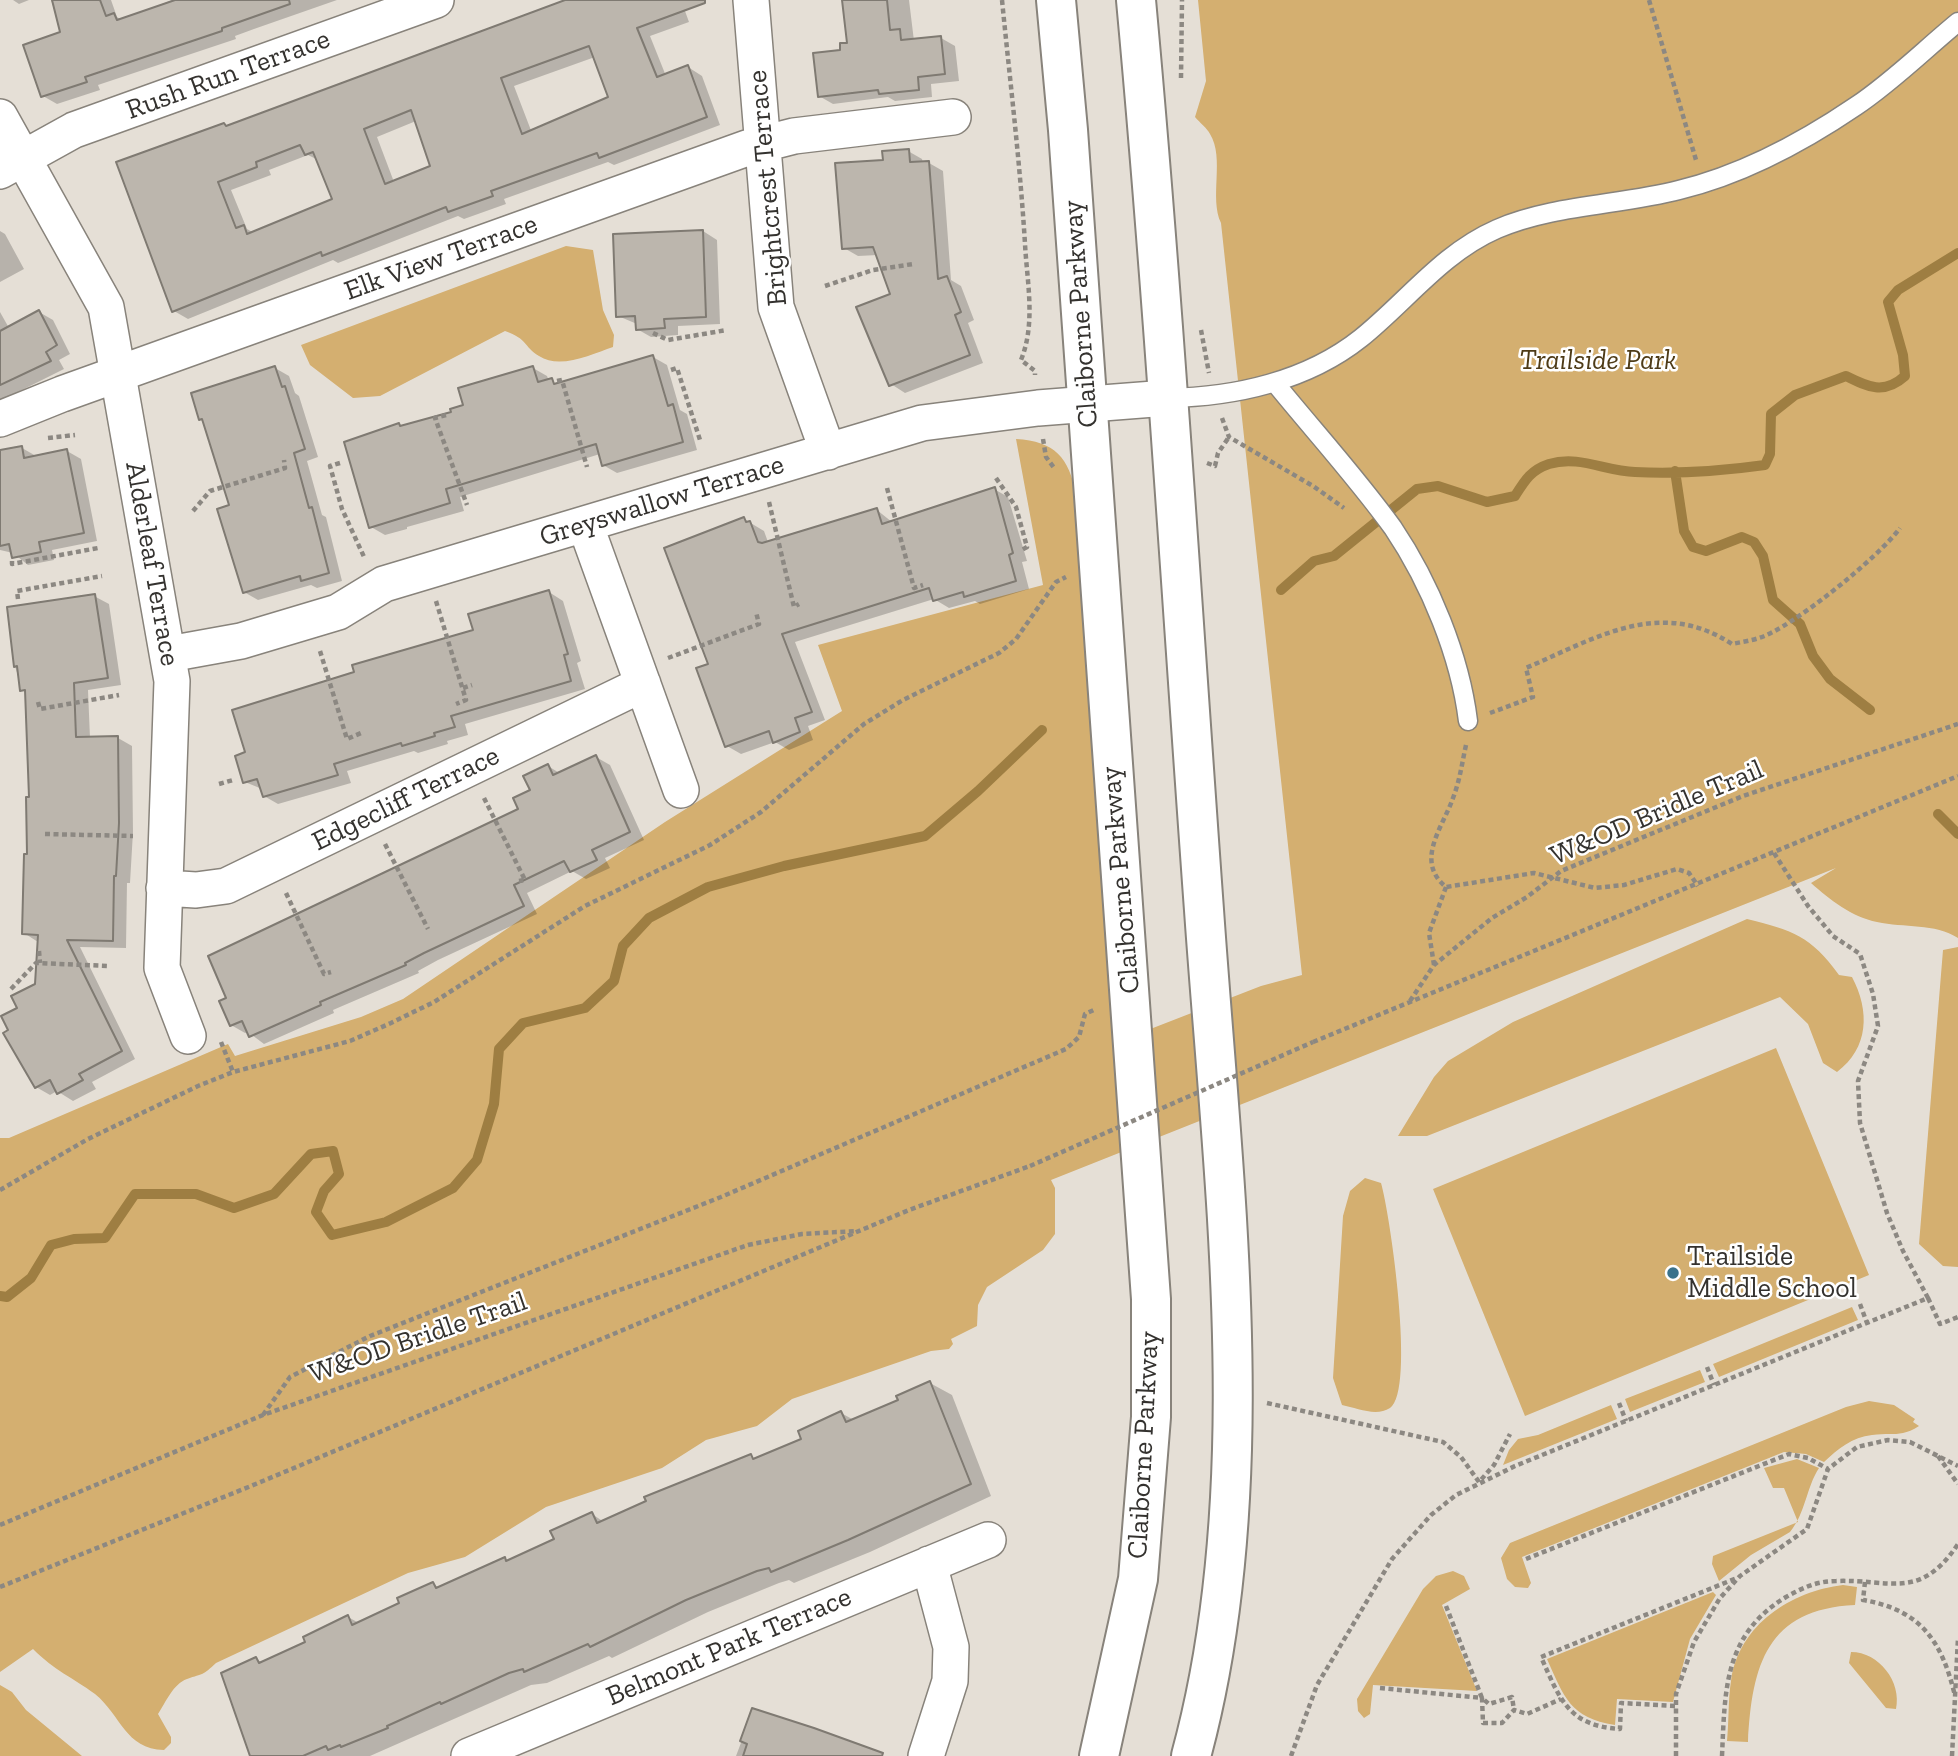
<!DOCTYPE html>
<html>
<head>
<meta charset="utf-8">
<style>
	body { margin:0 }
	canvas { display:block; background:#e5dfd6 }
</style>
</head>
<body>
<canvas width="1958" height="1756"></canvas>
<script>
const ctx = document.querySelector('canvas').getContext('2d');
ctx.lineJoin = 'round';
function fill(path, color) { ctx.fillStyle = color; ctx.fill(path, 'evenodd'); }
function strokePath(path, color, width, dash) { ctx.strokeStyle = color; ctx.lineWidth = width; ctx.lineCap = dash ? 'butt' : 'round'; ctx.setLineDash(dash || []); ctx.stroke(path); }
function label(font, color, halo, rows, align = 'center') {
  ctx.font = font + ' "Zilla Slab",serif'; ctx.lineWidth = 5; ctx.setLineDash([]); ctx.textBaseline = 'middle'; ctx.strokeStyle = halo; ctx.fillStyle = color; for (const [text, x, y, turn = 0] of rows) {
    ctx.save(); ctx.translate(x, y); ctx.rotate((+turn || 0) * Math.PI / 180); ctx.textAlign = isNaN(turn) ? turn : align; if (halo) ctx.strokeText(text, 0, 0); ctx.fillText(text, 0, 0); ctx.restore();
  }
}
const green = new Path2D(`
	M1198,0H1958V938C1935,923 1904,928 1877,922C1852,917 1830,900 1811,883L1836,868L1051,1180L1055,1188V1234L1043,1250L987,1287L978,1305L977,1326L951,1339L953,1344L949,1349L931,1351L792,1399L757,1426L706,1440L662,1468L546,1507L465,1557L408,1573L216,1663C202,1676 204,1673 187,1679C173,1684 166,1702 158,1714L171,1737V1743L164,1750C125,1749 121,1715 95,1694C72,1677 55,1671 33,1649L0,1672V1138H9L228,1044L235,1056L361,1017L403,999L665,822L842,711L818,645L1043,585L1016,439C1055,441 1069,458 1076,494L1117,1042L1261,986L1302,975L1221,223C1209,198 1225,158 1210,134C1207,128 1200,123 1195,117L1206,81Z
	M566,246L593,250L603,310L614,335L613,347C592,354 560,370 539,356C523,346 528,339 505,331L380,396L353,398L310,365L301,345Z
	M1747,919C1792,930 1811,936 1839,975L1852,977C1870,1011 1869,1048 1837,1072L1823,1063L1808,1024L1780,997L1427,1136H1398L1434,1077L1448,1061L1513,1022Z
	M1958,947V1267L1943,1266L1919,1244L1943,950Z
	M1776,1048L1869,1275L1525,1416L1433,1189Z
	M1365,1178L1381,1183C1390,1214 1416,1391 1390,1408C1376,1417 1357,1408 1342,1405L1333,1378L1343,1216L1350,1191Z
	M1852,1307L1858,1320L1719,1377L1713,1364Z
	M1700,1370L1705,1382L1630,1412L1625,1399Z
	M1869,1401L1894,1405L1915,1419L1913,1422L1919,1426C1900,1438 1893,1432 1872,1435C1852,1437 1838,1449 1824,1462L1806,1454L1784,1452L1522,1557L1531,1583L1528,1588L1515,1587L1507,1579L1501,1558L1510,1543L1846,1407Z
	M1611,1405L1617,1419L1503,1465L1509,1450L1518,1439L1538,1435Z
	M1797,1459L1819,1468C1806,1488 1806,1512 1790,1532L1751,1555L1719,1581L1712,1564L1713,1556L1798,1522L1784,1488H1773L1764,1468Z
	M1453,1571L1464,1576L1470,1589L1442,1605L1477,1691L1373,1685L1370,1714L1364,1718L1358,1711L1357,1699L1423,1589L1436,1576Z
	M1843,1585L1857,1587L1855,1605C1767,1609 1752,1665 1748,1742L1727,1741C1729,1721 1728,1700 1731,1681C1739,1624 1792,1591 1843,1585Z
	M1713,1592L1716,1595L1690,1639L1673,1702L1617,1699L1615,1725C1570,1718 1564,1697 1547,1659Z
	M1851,1652C1879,1652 1902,1682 1896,1709L1886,1708L1849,1663Z
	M0,1685L12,1692L26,1710L82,1756H0Z`);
const shadow = new Path2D(`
	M13,0H29L19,4Z
	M51,0H111L117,17L122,20L172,0H337L254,29L235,36L236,39L98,85L100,90L57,104L43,96L62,33Z
	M570,0H681L689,22L650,36L666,76L688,67L702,76L720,125L614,165L608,162L504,199L506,204L464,219L458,216L338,263L333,260L188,319L174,311L224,125L228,127ZM595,57L610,98L532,133L514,86ZM416,121L433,167L394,182L377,137ZM308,155L318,160L334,200L254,233L247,229L231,190L271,175L269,170Z
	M844,0H909L914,41L941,38L955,46L959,81L931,84L932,97L895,101L888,97L833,104L819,96L849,44Z
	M908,151L922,159L923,163H929L943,171L951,280L961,286L974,320L968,323L983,363L905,393L891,384L892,295L878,255L858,256L844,248L885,161Z
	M0,231L5,234L24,269L0,282Z
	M703,231L717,240L720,324L678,326V335L651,337L637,329V324L618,316Z
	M0,312L9,328L39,312L53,320L70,354L59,360L64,369L0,401Z
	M653,357L667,365L680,410L687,414L697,450L617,473L603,465L600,454L460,497L464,511L407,527V529L385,535L371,527L399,425L402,427L453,413L533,368L547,376L549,381L558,384Z
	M275,368L289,376L295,393L299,396L318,457L307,461L322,515L326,517L342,581L317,588L311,585L258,600L244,592L232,506L205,421L201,418Z
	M22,448L36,456L67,451L81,459L97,541L52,550L54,560L28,565L13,553L0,550V452Z
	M994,489L1008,497L1027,561L1022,562L1029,589L980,604L975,601L949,608L934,599L795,642L825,720L808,726L813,740L789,750L775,742L741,754L727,746L710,665L744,519L764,531L768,542L877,510L892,522Z
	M549,592L563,601L581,661L577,663L585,689L465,724L468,735L447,741L448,744L418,753L414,751L347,771L351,783L278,804L264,796L262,789L245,782L247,753L356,673L475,631Z
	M94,596L109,604L121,685L88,690L90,738H118L132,746L133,832L130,883H127L126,948L80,947L135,1059L92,1082L96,1089L73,1101L57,1091L50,1095L36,1087L10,1031L20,1009L37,985L38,942L24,933L30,799L27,693L22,690L15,666Z
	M596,757L610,765L644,840L605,858L610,868L586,879L572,871L527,893L537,914L438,960L418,971L419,973L333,1010L334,1013L264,1044L248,1032L245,1033L231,1025L521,810L548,766L561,774Z
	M930,1383L952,1395L991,1496L870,1552L794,1583L789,1580L779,1583L708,1612L612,1658L609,1656L547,1683L531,1685L370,1756H252L256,1659L263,1663L307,1643L348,1617L359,1623L401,1604L433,1584L440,1588L505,1559L509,1562L556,1540L592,1514L604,1522L751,1456L756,1460L803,1440L841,1413L854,1420L900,1401Z
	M753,1711L770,1717L771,1714L857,1745L876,1756H736Z`);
const stream = new Path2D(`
	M1675,471L1684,531L1693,547L1706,551L1742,537L1754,542L1763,556L1773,600L1800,624L1813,656L1830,679L1870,710
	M1281,590L1314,561L1334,556L1417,489L1438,486L1487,502L1515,496C1525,480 1531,470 1549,464C1579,455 1605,471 1635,472C1677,474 1722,471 1765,465L1770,454L1771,414L1795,395L1846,376C1868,387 1884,395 1905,376L1903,355L1888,302L1898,290L1958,253
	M1938,814L1958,834
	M0,1296L7,1297L31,1278L51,1245L74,1239L105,1238L135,1194H196L234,1208L274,1194L311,1154L333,1151L339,1174L324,1191L316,1212L332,1235L386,1222L453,1188L477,1160L494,1104L499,1049L523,1023L585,1008L614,981L623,946L649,918L708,887L784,866L925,836L978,791L1042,730`);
const building = new Path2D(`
	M52,0H100L106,16L114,13L117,20L175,0H289L290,4L222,28V31L85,77L87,82L41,97L23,45L60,32Z
	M565,0H705V3L637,28L657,77L688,65L707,117L599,158L597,153L491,191L493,196L448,212L446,207L322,256L321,252L172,312L116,162L224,123L226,126ZM589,46L608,97L522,134L501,78ZM411,110L430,166L385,184L364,129ZM300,145L305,155L313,152L332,199L247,234L244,225L236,228L218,182L257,167L256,162Z
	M842,0H887L890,30L900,29L901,40L941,36L945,74L918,77L919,90L879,94L878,90L818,97L813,53L840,50V43H847Z
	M909,149L910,162L929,161L938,279L947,276L961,312L955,315L970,355L889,386L856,307L890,294L873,247L842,249L835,163L883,160L882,151Z
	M703,230L706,317L664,319L665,328L636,330L635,316L616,317L613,234Z
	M39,310L57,345L46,352L51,361L0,385V331Z
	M653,355L668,406L673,404L683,442L602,466L596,444L446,489L450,503L369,528L344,442L399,423L400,426L451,412L450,409L463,405L458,388L533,366L538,382L552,378L554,384Z
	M275,366L282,387L285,386L305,449L294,453L309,508L312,507L329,573L301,581L300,576L243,593L217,509L229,505L202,419L199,420L191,393Z
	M22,446L24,458L67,449L84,533L39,542L41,552L12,558L9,544L0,546V450Z
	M995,487L1013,553L1009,555L1016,581L964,597L963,592L933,601L929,588L782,634L812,712L795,718L800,732L773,743L769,731L725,747L696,668L708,664L664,548L744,517L746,522L750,521L758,542L762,543L877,508L882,524Z
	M549,590L568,654L564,655L571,681L451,716L455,727L434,733L435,736L402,746L401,743L334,764L338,775L263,797L257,779L243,783L235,756L245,752L232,710L354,672L352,665L473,630L468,614Z
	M95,594L108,678L74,683L76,737L118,736L119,823L116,876H114L113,941L67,940L122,1051L79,1074L83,1080L57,1094L50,1080L35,1088L3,1033L8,1030L1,1016L17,1008L11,996L35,984L38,935L22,934L24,854H27L26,797H29L25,690L20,691L17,666L14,667L7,607Z
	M596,755L630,832L592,850L597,860L570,872L564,861L514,885L524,906L424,953L405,963L406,965L320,1002L321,1005L249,1037L242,1021L230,1026L219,1001L226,998L208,956L518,809L513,798L530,790L523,776L548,764L553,775Z
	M930,1381L971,1484L848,1540L771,1572L769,1568L757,1571L686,1600L590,1647L588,1644L524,1672L523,1669L509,1673L441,1704L440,1702L387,1726L388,1728L341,1747L340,1745L328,1750L326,1746L303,1756H250L221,1673L256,1657L259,1663L305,1642L303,1637L348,1615L352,1625L399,1603L397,1598L433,1582L436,1588L505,1557L506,1561L554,1539L550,1531L592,1512L597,1523L646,1501L644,1497L751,1454L753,1459L801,1439L798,1431L841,1411L846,1422L898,1400L896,1396Z
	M752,1708L814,1728L883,1753L882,1756H743L747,1744L740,1741Z`);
const path = new Path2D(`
	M1002,0C1010,81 1020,162 1025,244C1027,282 1036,323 1021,360L1035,371V375
	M1649,0L1696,160
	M1181,78L1182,0
	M825,286L873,270L913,264
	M1201,330L1209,373
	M653,333L668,340L727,330
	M671,370L677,368L700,440
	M557,381L562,380L587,467
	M446,415L435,418L467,505
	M1222,418L1229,437L1313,486L1344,508
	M48,438L75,435
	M1043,439L1046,457L1055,469
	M340,463L330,466L342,509L365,559
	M1207,463L1215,466L1218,453L1229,437
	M996,478L1016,507L1027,547L1020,551
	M887,488L914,588L923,585
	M769,502L794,607L799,604
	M193,511L210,491L285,468L284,460
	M12,561V564L98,548
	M18,599L17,591L102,576
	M436,601L466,700L456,704
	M320,651L347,739L361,733
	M668,658L759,624L756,612
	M463,688L472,685
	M38,702L40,709L119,695
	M1490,713L1533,697L1526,668C1596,638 1660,597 1732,644C1741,642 1750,641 1759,638C1792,628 1880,556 1900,528
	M1466,745C1462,763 1460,780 1453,798C1443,827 1414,861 1446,887L1534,873L1595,888L1624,885L1677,869L1689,873L1698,886
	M219,784L233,780
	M484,798L525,880L519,881
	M45,834L133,836
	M385,844L428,929
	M286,893L324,974L331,972
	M39,951L40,963
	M1434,965L1429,933L1446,887
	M11,989L36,963L109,966
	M1410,1001L1434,965L1492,918L1527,897L1561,871L1743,796L1958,724
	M221,1042L233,1072
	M1313,1042L1958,776
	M0,1190L88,1139L198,1086L233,1072L350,1041L391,1023L434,1002L585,906L710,845L761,812L864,724L903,700L999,653L1016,639L1056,582L1066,577
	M1928,1298L1940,1324L1958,1317
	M1860,1304L1867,1323
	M1707,1367L1714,1385
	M1267,1403L1443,1442L1461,1457L1479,1482L1494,1465L1510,1434
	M1619,1403L1626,1421
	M263,1415L290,1377L370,1336L721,1197L1066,1049L1079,1037L1085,1014L1096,1009
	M1938,1456L1958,1484
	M0,1525L263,1415L748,1245L802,1234L857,1231
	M1526,1559L1789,1454L1808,1458L1828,1469
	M1865,1582L1863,1600C1921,1610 1942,1641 1955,1696
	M0,1587L251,1486L909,1210L1030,1166
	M1446,1606L1482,1698L1489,1704L1512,1697L1514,1710
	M1380,1688L1482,1698L1483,1723H1502L1514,1710L1527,1714L1561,1699
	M1675,1706L1621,1703L1620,1729C1568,1726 1560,1699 1541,1657L1737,1578
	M1291,1756L1317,1685L1392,1559L1431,1515L1456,1495L1515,1466L1928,1298L1903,1251L1887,1213L1860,1123L1858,1081L1878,1026L1873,994L1860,954L1833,936L1808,906L1774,853
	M1676,1756V1694L1694,1642L1720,1598L1740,1576L1807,1529L1828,1469L1857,1447L1888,1440L1910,1442L1958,1466
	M1722,1756C1725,1692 1723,1635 1786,1597C1802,1588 1817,1581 1836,1581C1891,1579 1920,1601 1958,1544
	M1952,1756L1958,1638`);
const lane = new Path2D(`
	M1275,383C1314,431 1357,478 1393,528C1430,583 1460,656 1468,721
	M1167,398C1235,397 1307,381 1361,338C1407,301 1442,253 1497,229C1552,205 1621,205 1679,190C1741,175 1803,142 1856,106C1892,82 1924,50 1958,22`);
const street = new Path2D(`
	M751,0L776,307L828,452
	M0,117L106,307L172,681L162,968L188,1036
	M0,171L74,130L436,0
	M0,419L62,394L747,148L794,136L953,117
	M585,524L681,790
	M169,654L241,641L338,612L384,584L922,423L1038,408L1167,398
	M164,888L196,890L226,886L643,684
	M469,1756L988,1540
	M926,1756L950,1681L951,1647L929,1564`);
const secondary = new Path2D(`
	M1056,0L1068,130L1151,1299V1417L1138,1579L1099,1756
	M1136,0C1164,303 1182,607 1204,910C1223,1184 1264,1488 1191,1756`);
const pathBridge = new Path2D(`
	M1030,1166L1313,1042`);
const markers = [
	[1673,1273,7,"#3a728c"]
];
const streetNames = [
	["Rush Run Terrace",228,75,-20],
	["Brightcrest Terrace",768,188,-95],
	["Elk View Terrace",441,258,-20],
	["Claiborne Parkway",1081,314,-94],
	["Greyswallow Terrace",662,501,-17],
	["Alderleaf Terrace",152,564,80],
	["Edgecliff Terrace",406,799,-26],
	["W&OD Bridle Trail",1657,813,-23],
	["Claiborne Parkway",1121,880,-95],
	["W&OD Bridle Trail",418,1338,-19],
	["Claiborne Parkway",1144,1445,-87],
	["Belmont Park Terrace",729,1647,-23]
];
const parkNames = [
	["Trailside Park",1598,361]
];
const poiNames = [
	["Trailside",1687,1257],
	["Middle School",1687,1289]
];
fill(green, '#d4af70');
fill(shadow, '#0003');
strokePath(stream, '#9e7e42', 10);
fill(building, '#bcb6ad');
strokePath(building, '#7f7a72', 2);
strokePath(lane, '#88837b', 21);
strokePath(street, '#88837b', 38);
strokePath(secondary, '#88837b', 42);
strokePath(path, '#8c8882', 4.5, [5, 3.5]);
strokePath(lane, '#fff', 18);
strokePath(street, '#fff', 35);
strokePath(secondary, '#fff', 38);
strokePath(pathBridge, '#8c8882', 4.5, [5, 3.5]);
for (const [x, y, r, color] of markers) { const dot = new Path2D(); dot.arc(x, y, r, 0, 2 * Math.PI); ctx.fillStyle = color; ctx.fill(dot); strokePath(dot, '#fff', 2.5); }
label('28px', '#34322f', '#fff', streetNames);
label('italic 28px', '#4e3b17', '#fff', parkNames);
label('28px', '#34322f', '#fff', poiNames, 'left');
</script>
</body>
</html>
